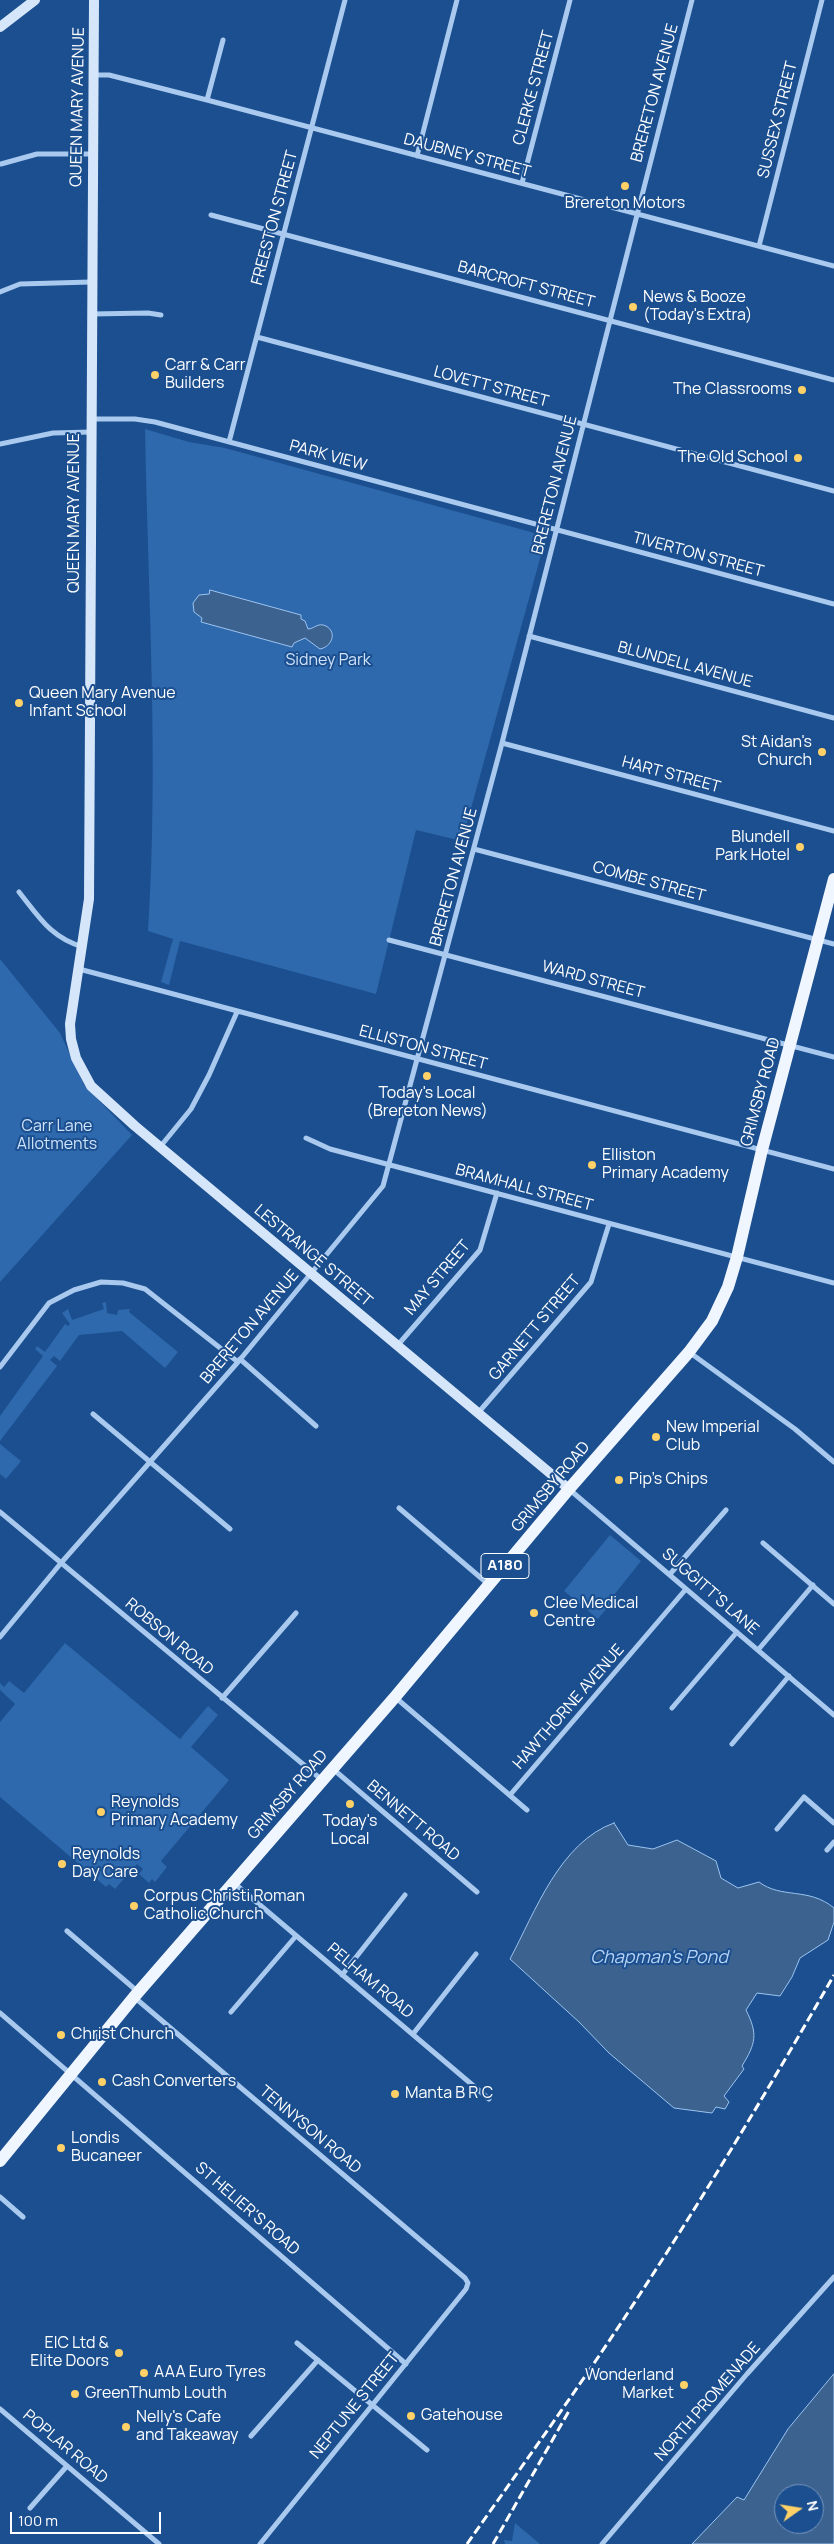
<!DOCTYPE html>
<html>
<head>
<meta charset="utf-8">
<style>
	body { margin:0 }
	#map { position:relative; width:834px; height:2544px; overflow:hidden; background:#1b4f8f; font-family:Manrope,sans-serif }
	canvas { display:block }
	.north { position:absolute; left:774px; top:2484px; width:50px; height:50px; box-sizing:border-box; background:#1b4f8f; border:1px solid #7695bc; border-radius:50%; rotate:77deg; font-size:14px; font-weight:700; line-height:20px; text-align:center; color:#fff }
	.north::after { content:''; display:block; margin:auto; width:18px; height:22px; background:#ffd166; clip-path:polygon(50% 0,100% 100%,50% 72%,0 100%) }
	.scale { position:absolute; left:10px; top:2512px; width:151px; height:22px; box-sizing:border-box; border:2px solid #fff; border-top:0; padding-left:6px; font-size:15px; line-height:18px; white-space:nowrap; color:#fff; -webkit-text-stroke:4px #1b4f8f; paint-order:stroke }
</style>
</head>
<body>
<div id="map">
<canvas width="834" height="2544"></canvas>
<div class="north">N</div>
<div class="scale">100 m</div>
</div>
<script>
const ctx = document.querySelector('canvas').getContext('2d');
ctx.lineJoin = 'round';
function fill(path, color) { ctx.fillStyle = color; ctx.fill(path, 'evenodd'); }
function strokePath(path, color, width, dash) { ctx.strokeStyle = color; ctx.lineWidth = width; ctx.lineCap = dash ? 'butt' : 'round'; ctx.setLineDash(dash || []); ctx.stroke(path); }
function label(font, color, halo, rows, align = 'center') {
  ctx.font = font + ' Manrope,sans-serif'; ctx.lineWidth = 4; ctx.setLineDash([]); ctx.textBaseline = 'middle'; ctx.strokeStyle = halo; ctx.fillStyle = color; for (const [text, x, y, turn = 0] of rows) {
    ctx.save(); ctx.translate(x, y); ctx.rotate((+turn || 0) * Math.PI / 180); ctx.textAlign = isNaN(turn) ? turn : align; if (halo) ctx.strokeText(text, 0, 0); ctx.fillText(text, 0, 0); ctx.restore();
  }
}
const green = new Path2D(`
	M145,429L189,442L225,448L531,532L537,535L542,547L541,555L462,841L416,830L376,994L180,941L169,985L161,982L173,939L148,931C159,764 148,597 145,429Z
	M0,959L60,1033L84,1085L132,1135L0,1282Z
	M106,1302L107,1313L117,1315L118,1310L130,1309L129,1312L178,1352L165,1368L122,1331L79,1335L60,1361L54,1356L50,1360L57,1366L0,1441V1416L43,1356L35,1349L37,1346L45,1352L65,1324L68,1326L70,1324L62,1313L68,1309L72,1320L104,1309L102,1303Z
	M0,1444L21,1461L6,1479L0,1474Z
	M610,1535L641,1561L614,1595L616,1597L598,1619L564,1591Z
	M65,1643L180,1739L208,1706L218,1715L191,1747L229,1780L161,1861L167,1867L155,1882L152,1879L149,1883L139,1874L143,1869L137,1864L115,1889L109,1884L106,1887L0,1797V1722L15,1704L0,1690V1683L4,1687L9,1681L24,1693Z
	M515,2523L540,2544H505L504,2540L512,2541Z`);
const water = new Path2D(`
	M210,590L301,615V619L305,621L308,629C314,629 318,622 326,626C338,633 331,647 320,649L305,638L294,643L292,647L201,622L202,618L194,612L193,603L199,595L209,594Z
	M614,1823L628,1845L653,1849L677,1840L716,1861L721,1878L738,1888L759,1882C781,1899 809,1887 834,1908V1922L828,1940L800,1958L792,1977L780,1996L757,1993L746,2010C758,2034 756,2043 742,2066L744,2069L724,2096L729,2102L725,2109L716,2107L712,2113L674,2108L609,2053L579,2022L510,1959C535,1912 560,1842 614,1823Z
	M834,2374V2544H692L737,2497L744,2500L788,2429ZM784,2494H814V2524H784Z`);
const street = new Path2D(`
	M93,75H109L207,100L834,266
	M207,100L223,40
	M417,156L457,0
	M1,164L37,154H92
	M522,183L570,0
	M211,215L834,380
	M759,246L822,0
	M0,292L20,284L91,282
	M92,314L148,313L161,315
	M257,337L834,491
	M91,419H135L155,422L834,604
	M229,442L345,0
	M0,444L53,433L91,432
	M529,636L834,718
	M502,743L834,831
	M474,849L834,944
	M19,892C39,917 51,938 83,947
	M389,940L834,1057
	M79,969L834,1169
	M306,1138L330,1149L834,1283
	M160,1147L191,1109L209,1075L237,1012
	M397,1346L480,1250L497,1193
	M689,1352L795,1429L834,1462
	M240,1359L316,1426
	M0,1367L49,1303L74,1290L101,1282L123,1283L145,1289L238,1362
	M478,1413L591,1282L609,1224
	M93,1414L230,1529
	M570,1490L834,1715
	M399,1508L488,1584
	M0,1512L322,1780
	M763,1543L834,1604
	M670,1574L726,1510
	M0,1637L61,1563L238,1362L383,1186L502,743L692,0
	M758,1650L813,1585
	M222,1698L296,1613
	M396,1698L527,1810
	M672,1708L737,1632
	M732,1744L789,1676
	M333,1769L477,1892
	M510,1795L686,1589
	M777,1829L804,1797L834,1823
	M827,1850L834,1842
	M234,1883L489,2099
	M67,1931L137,1991
	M342,1975L405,1895
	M134,1997L465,2278L468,2283L466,2289L260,2544
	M231,2012L296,1936
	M0,2013L406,2364
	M413,2034L476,1954
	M0,2197L23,2217
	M297,2343L427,2450
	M0,2409L159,2544
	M251,2436L318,2360
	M30,2508L67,2466
	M602,2544L747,2374L834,2277`);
const secondary = new Path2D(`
	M94,0L89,899L70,1024L71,1039L76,1058L91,1086L135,1126L569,1489
	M0,27L35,0`);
const primary = new Path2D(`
	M0,2161L134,1997L395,1697L569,1489L689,1352L712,1321L728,1287L737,1257L762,1150L834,879`);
const rail = new Path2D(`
	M467,2544C519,2470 573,2396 623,2320C697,2208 767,2092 834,1975
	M493,2544L569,2411`);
const markers = [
	[625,186,5,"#ffd166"],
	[633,307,5,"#ffd166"],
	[155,375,5,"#ffd166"],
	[802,390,5,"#ffd166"],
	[798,458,5,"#ffd166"],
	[19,703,5,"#ffd166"],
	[822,752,5,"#ffd166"],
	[800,847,5,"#ffd166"],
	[427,1076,5,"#ffd166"],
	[592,1165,5,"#ffd166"],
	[656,1437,5,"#ffd166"],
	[619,1480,5,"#ffd166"],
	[534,1613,5,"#ffd166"],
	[350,1804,5,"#ffd166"],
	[101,1812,5,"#ffd166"],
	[62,1864,5,"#ffd166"],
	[134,1906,5,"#ffd166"],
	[61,2035,5,"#ffd166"],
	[102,2082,5,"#ffd166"],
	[395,2094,5,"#ffd166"],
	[61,2148,5,"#ffd166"],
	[119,2353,5,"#ffd166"],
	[144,2373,5,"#ffd166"],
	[684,2385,5,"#ffd166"],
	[75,2394,5,"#ffd166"],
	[411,2416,5,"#ffd166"],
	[126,2427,5,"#ffd166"]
];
const shields = [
	[505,1566,48]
];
const shieldNames = [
	["A180",505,1566]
];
const streetNames = [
	["CLERKE STREET",534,88,-75],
	["BRERETON AVENUE",655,93,-75],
	["QUEEN MARY AVENUE",78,107,-89],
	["SUSSEX STREET",778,120,-76],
	["DAUBNEY STREET",467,156,15],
	["FREESTON STREET",275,218,-75],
	["BARCROFT STREET",526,285,15],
	["LOVETT STREET",491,387,15],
	["PARK VIEW",328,456,15],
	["BRERETON AVENUE",555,485,-76],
	["QUEEN MARY AVENUE",75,513,-90],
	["TIVERTON STREET",698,555,15],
	["BLUNDELL AVENUE",685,665,15],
	["HART STREET",671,775,15],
	["BRERETON AVENUE",454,877,-75],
	["COMBE STREET",649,882,15],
	["WARD STREET",593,980,15],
	["ELLISTON STREET",423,1048,15],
	["GRIMSBY ROAD",761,1092,-75],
	["BRAMHALL STREET",524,1188,15],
	["LESTRANGE STREET",313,1256,40],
	["MAY STREET",438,1278,-50],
	["BRERETON AVENUE",250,1327,-50],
	["GARNETT STREET",535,1328,-50],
	["GRIMSBY ROAD",551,1487,-50],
	["SUGGITT'S LANE",710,1592,41],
	["ROBSON ROAD",169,1637,40],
	["HAWTHORNE AVENUE",569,1707,-49],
	["GRIMSBY ROAD",288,1795,-49],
	["BENNETT ROAD",413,1821,40],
	["PELHAM ROAD",370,1981,40],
	["TENNYSON ROAD",310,2130,40],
	["ST HELIER'S ROAD",247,2209,41],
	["NORTH PROMENADE",708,2402,-49],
	["NEPTUNE STREET",355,2406,-51],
	["POPLAR ROAD",65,2447,40]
];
const poiNames = [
	["Brereton Motors",625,204,"center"],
	["News & Booze",643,298],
	["(Today's Extra)",643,316],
	["Carr & Carr",165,366],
	["Builders",165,384],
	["The Classrooms",792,390,"right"],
	["The Old School",788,458,"right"],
	["Queen Mary Avenue",29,694],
	["Infant School",29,712],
	["St Aidan's",812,743,"right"],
	["Church",812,761,"right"],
	["Blundell",790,838,"right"],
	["Park Hotel",790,856,"right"],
	["Today's Local",427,1094,"center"],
	["(Brereton News)",427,1112,"center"],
	["Elliston",602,1156],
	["Primary Academy",602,1174],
	["New Imperial",666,1428],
	["Club",666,1446],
	["Pip’s Chips",629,1480],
	["Clee Medical",544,1604],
	["Centre",544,1622],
	["Reynolds",111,1803],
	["Primary Academy",111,1821],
	["Today's",350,1822,"center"],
	["Local",350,1840,"center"],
	["Reynolds",72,1855],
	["Day Care",72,1873],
	["Corpus Christi Roman",144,1897],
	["Catholic Church",144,1915],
	["Christ Church",71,2035],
	["Cash Converters",112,2082],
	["Manta B R C",405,2094],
	["Londis",71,2139],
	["Bucaneer",71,2157],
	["EIC Ltd &",109,2344,"right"],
	["Elite Doors",109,2362,"right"],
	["AAA Euro Tyres",154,2373],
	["Wonderland",674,2376,"right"],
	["Market",674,2394,"right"],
	["GreenThumb Louth",85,2394],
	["Gatehouse",421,2416],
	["Nelly's Cafe",136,2418],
	["and Takeaway",136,2436]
];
const parkNames = [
	["Sidney Park",328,661],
	["Carr Lane",57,1127],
	["Allotments",57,1145]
];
const waterNames = [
	["Chapman's Pond",659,1958]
];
fill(green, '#2e69ad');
fill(water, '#3c6290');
strokePath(water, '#9cc4f0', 1);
strokePath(street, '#a9c9ee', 5);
strokePath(secondary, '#d6e6fa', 10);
strokePath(primary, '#f0f6ff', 12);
strokePath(rail, '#fff', 3, [9, 4]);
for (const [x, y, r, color] of markers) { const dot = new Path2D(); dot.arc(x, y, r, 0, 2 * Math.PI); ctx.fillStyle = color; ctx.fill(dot); strokePath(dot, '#1b4f8f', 2); }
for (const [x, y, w] of shields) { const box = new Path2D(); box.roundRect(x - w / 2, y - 12.5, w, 25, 4); ctx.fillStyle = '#1b4f8f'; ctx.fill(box); strokePath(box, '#fff', 1); }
label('bold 15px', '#fff', null, shieldNames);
label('16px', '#fff', '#1b4f8f', streetNames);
label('16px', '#fff', '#1b4f8f', poiNames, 'left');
label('16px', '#cfe3fa', '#1b4f8f', parkNames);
label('italic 18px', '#b5d3f5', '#1b4f8f', waterNames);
</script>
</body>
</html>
